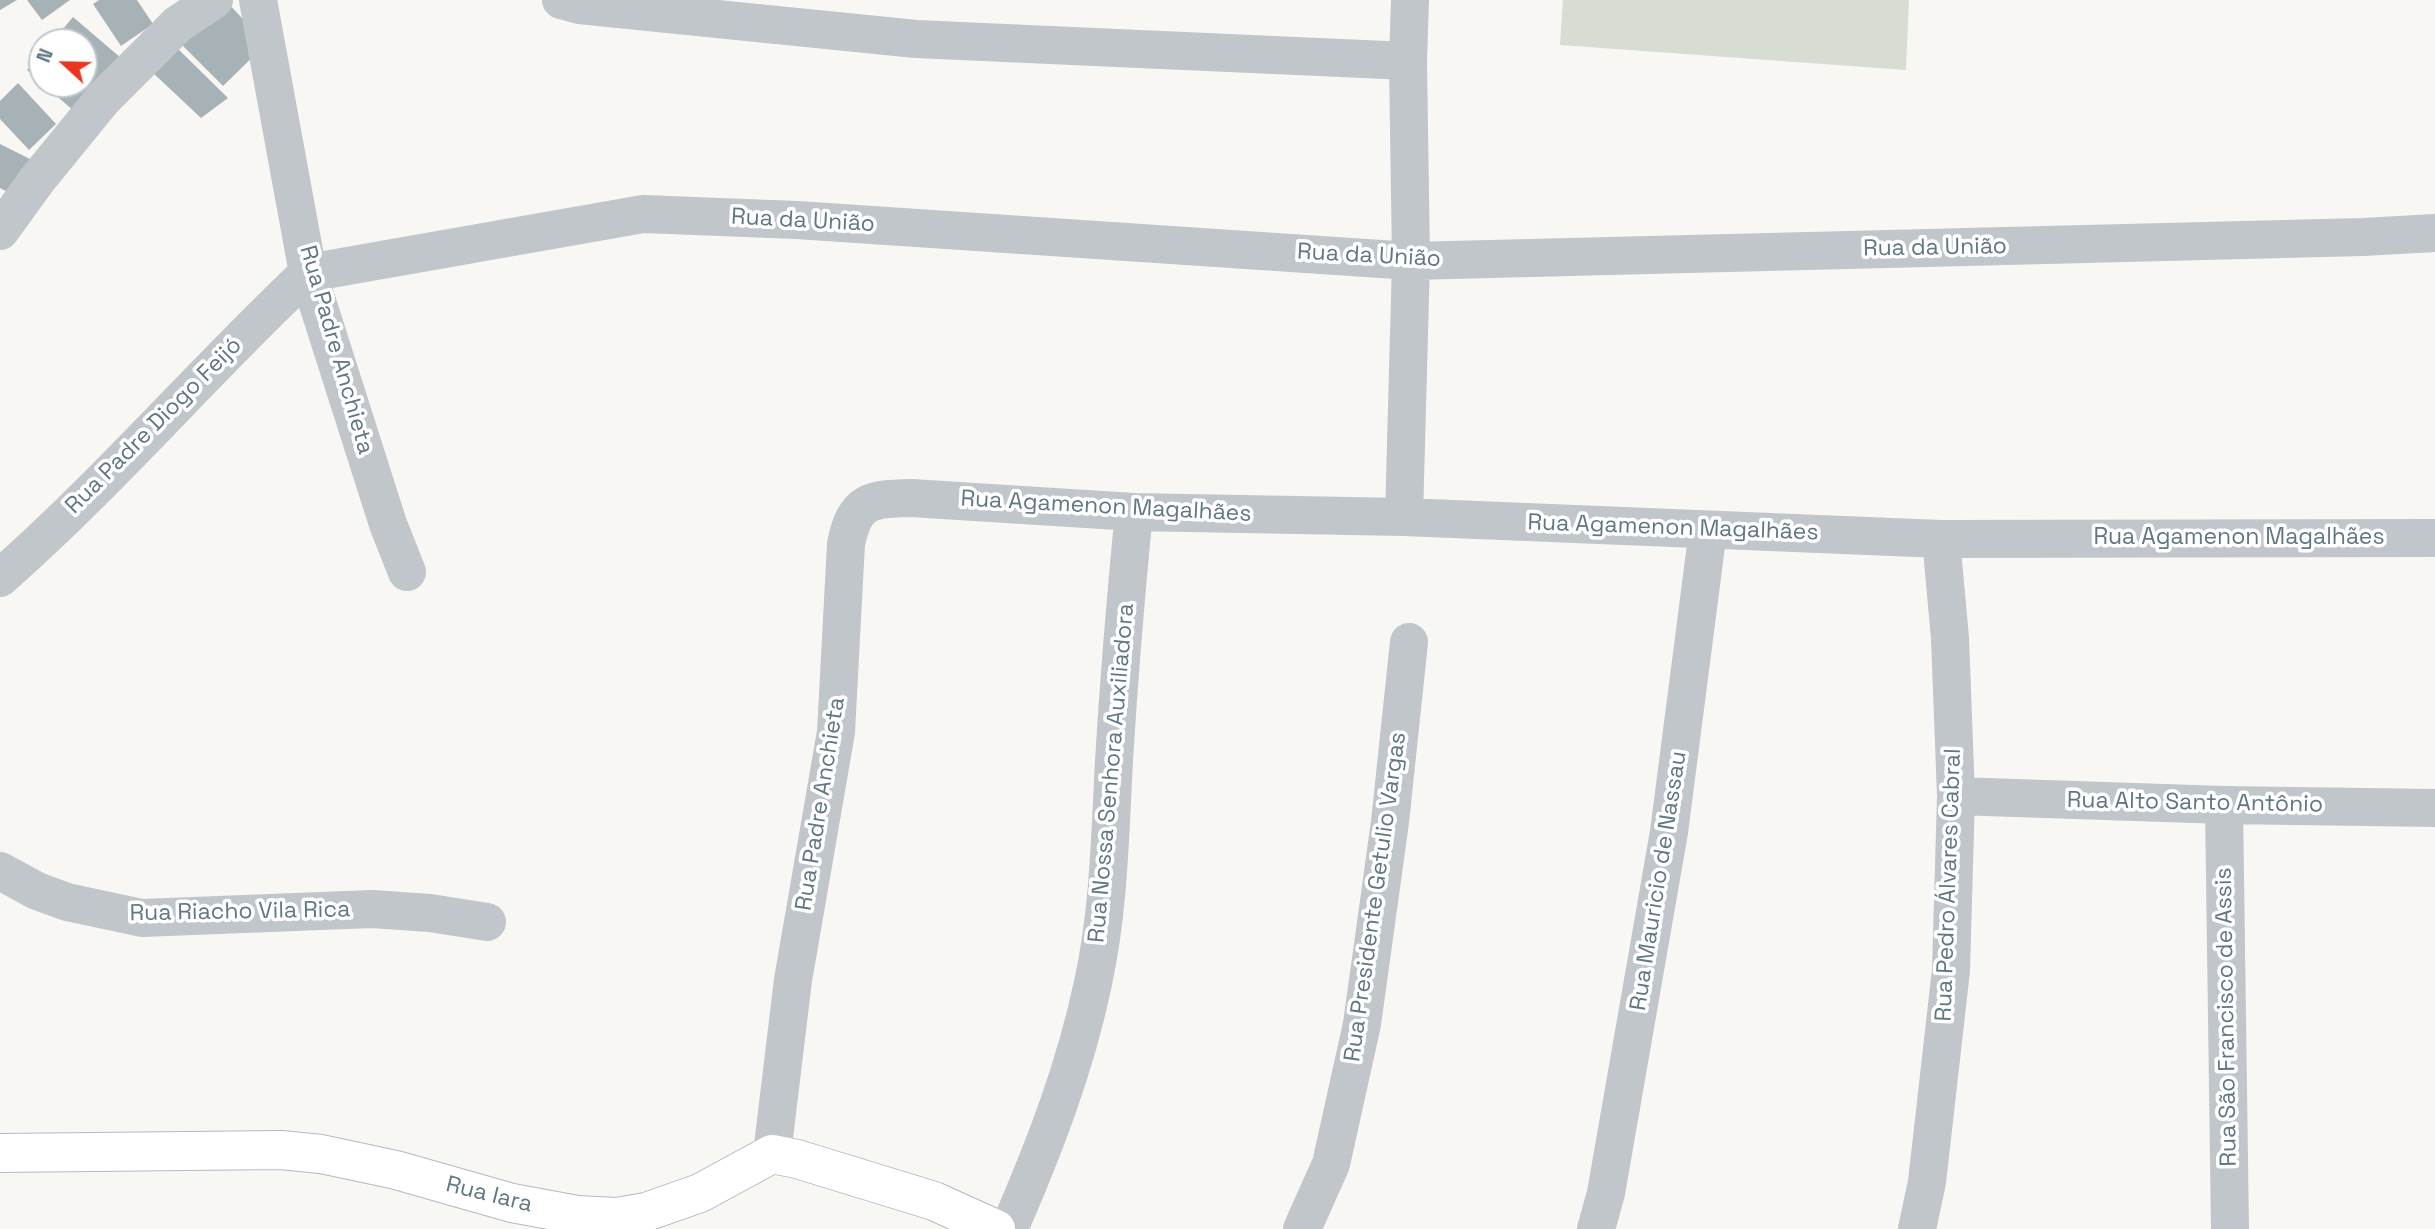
<!DOCTYPE html>
<html>
<head>
<meta charset="utf-8">
<style>
	body { margin:0 }
	#map { position:relative; width:2435px; height:1229px; overflow:hidden; background:#f8f7f4; font-family:"Space Grotesk",sans-serif }
	canvas { display:block }
	.north { position:absolute; left:28px; top:28px; width:70px; height:70px; box-sizing:border-box; background:#fff; border:2px solid #c0c9cd; border-radius:50%; rotate:292deg; font-size:19px; font-weight:700; line-height:28px; text-align:center; color:#617781 }
	.north::after { content:''; display:block; margin:auto; width:24px; height:32px; background:#ea3521; clip-path:polygon(50% 0,100% 100%,50% 72%,0 100%) }
</style>
</head>
<body>
<div id="map">
<canvas width="2435" height="1229"></canvas>
<div class="north">N</div>
</div>
<script>
const ctx = document.querySelector('canvas').getContext('2d');
ctx.lineJoin = 'round';
function fill(path, color) { ctx.fillStyle = color; ctx.fill(path, 'evenodd'); }
function strokePath(path, color, width, dash) { ctx.strokeStyle = color; ctx.lineWidth = width; ctx.lineCap = dash ? 'butt' : 'round'; ctx.setLineDash(dash || []); ctx.stroke(path); }
function label(font, color, halo, rows, align = 'center') {
  ctx.font = font + ' "Space Grotesk",sans-serif'; ctx.lineWidth = 7; ctx.setLineDash([]); ctx.textBaseline = 'middle'; ctx.strokeStyle = halo; ctx.fillStyle = color; for (const [text, x, y, turn = 0] of rows) {
    ctx.save(); ctx.translate(x, y); ctx.rotate((+turn || 0) * Math.PI / 180); ctx.textAlign = isNaN(turn) ? turn : align; if (halo) ctx.strokeText(text, 0, 0); ctx.fillText(text, 0, 0); ctx.restore();
  }
}
const green = new Path2D(`
	M1563,0H1909L1906,70L1560,45Z`);
const building = new Path2D(`
	M0,0H17L0,10Z
	M27,0H70L42,20Z
	M99,0H137L153,24L121,46L93,4Z
	M228,3L266,44L223,86L180,43Z
	M73,17L121,58L75,112L43,84H84V42H52Z
	M175,46L228,98L201,118L152,72Z
	M42,53V83L27,70Z
	M18,83L56,124L29,150L0,119V101Z
	M0,144L34,161L16,196L0,188Z`);
const street = new Path2D(`
	M258,0L308,273L388,524L407,572
	M561,0L579,5L916,39L1408,61
	M0,231L37,180L103,99L178,24L214,0
	M308,273L643,214L797,220L1411,261L2363,237L2435,233
	M1404,517L1411,261L1408,61L1410,0
	M0,578C109,482 203,372 308,273
	M1956,796L2224,805L2435,808
	M2224,805L2230,1229
	M0,871L37,891L67,902L142,918L372,909L430,913L487,922
	M772,1154L793,980L836,732L846,544C855,500 870,499 911,498L1134,512L1404,517L1941,539L2435,538
	M1009,1229C1044,1148 1075,1069 1093,983C1109,910 1110,835 1114,761C1119,678 1126,594 1134,512
	M1302,1229L1331,1164L1362,1024L1390,822L1409,642
	M1596,1229L1606,1193L1669,832L1708,530
	M1917,1229L1927,1182L1951,970L1956,796L1950,638L1941,539`);
const secondary = new Path2D(`
	M0,1153L281,1150L321,1154L396,1170L512,1203L577,1215L617,1217L646,1212L700,1193L772,1154L797,1159L934,1201L996,1229`);
const streetNames = [
	["Rua da União",803,221,3],
	["Rua da União",1935,248,-1],
	["Rua da União",1369,256,3],
	["Rua Padre Anchieta",336,350,74],
	["Rua Padre Diogo Feijó",154,426,-45],
	["Rua Agamenon Magalhães",1106,507,3],
	["Rua Agamenon Magalhães",1673,528,2],
	["Rua Agamenon Magalhães",2239,538],
	["Rua Nossa Senhora Auxiliadora",1112,773,-85],
	["Rua Alto Santo Antônio",2195,803,1],
	["Rua Padre Anchieta",821,804,-81],
	["Rua Mauricio de Nassau",1659,881,-81],
	["Rua Pedro Álvares Cabral",1949,885,-88],
	["Rua Presidente Getulio Vargas",1376,897,-82],
	["Rua Riacho Vila Rica",240,912,-1],
	["Rua São Francisco de Assis",2227,1017,-91],
	["Rua Iara",489,1195,14]
];
fill(green, '#d8ddd3');
fill(building, '#a7b2b7');
strokePath(secondary, '#b2babe', 40);
strokePath(street, '#c0c6c9', 38);
strokePath(secondary, '#fff', 38);
label('23px', '#617781', '#fff', streetNames);
</script>
</body>
</html>
